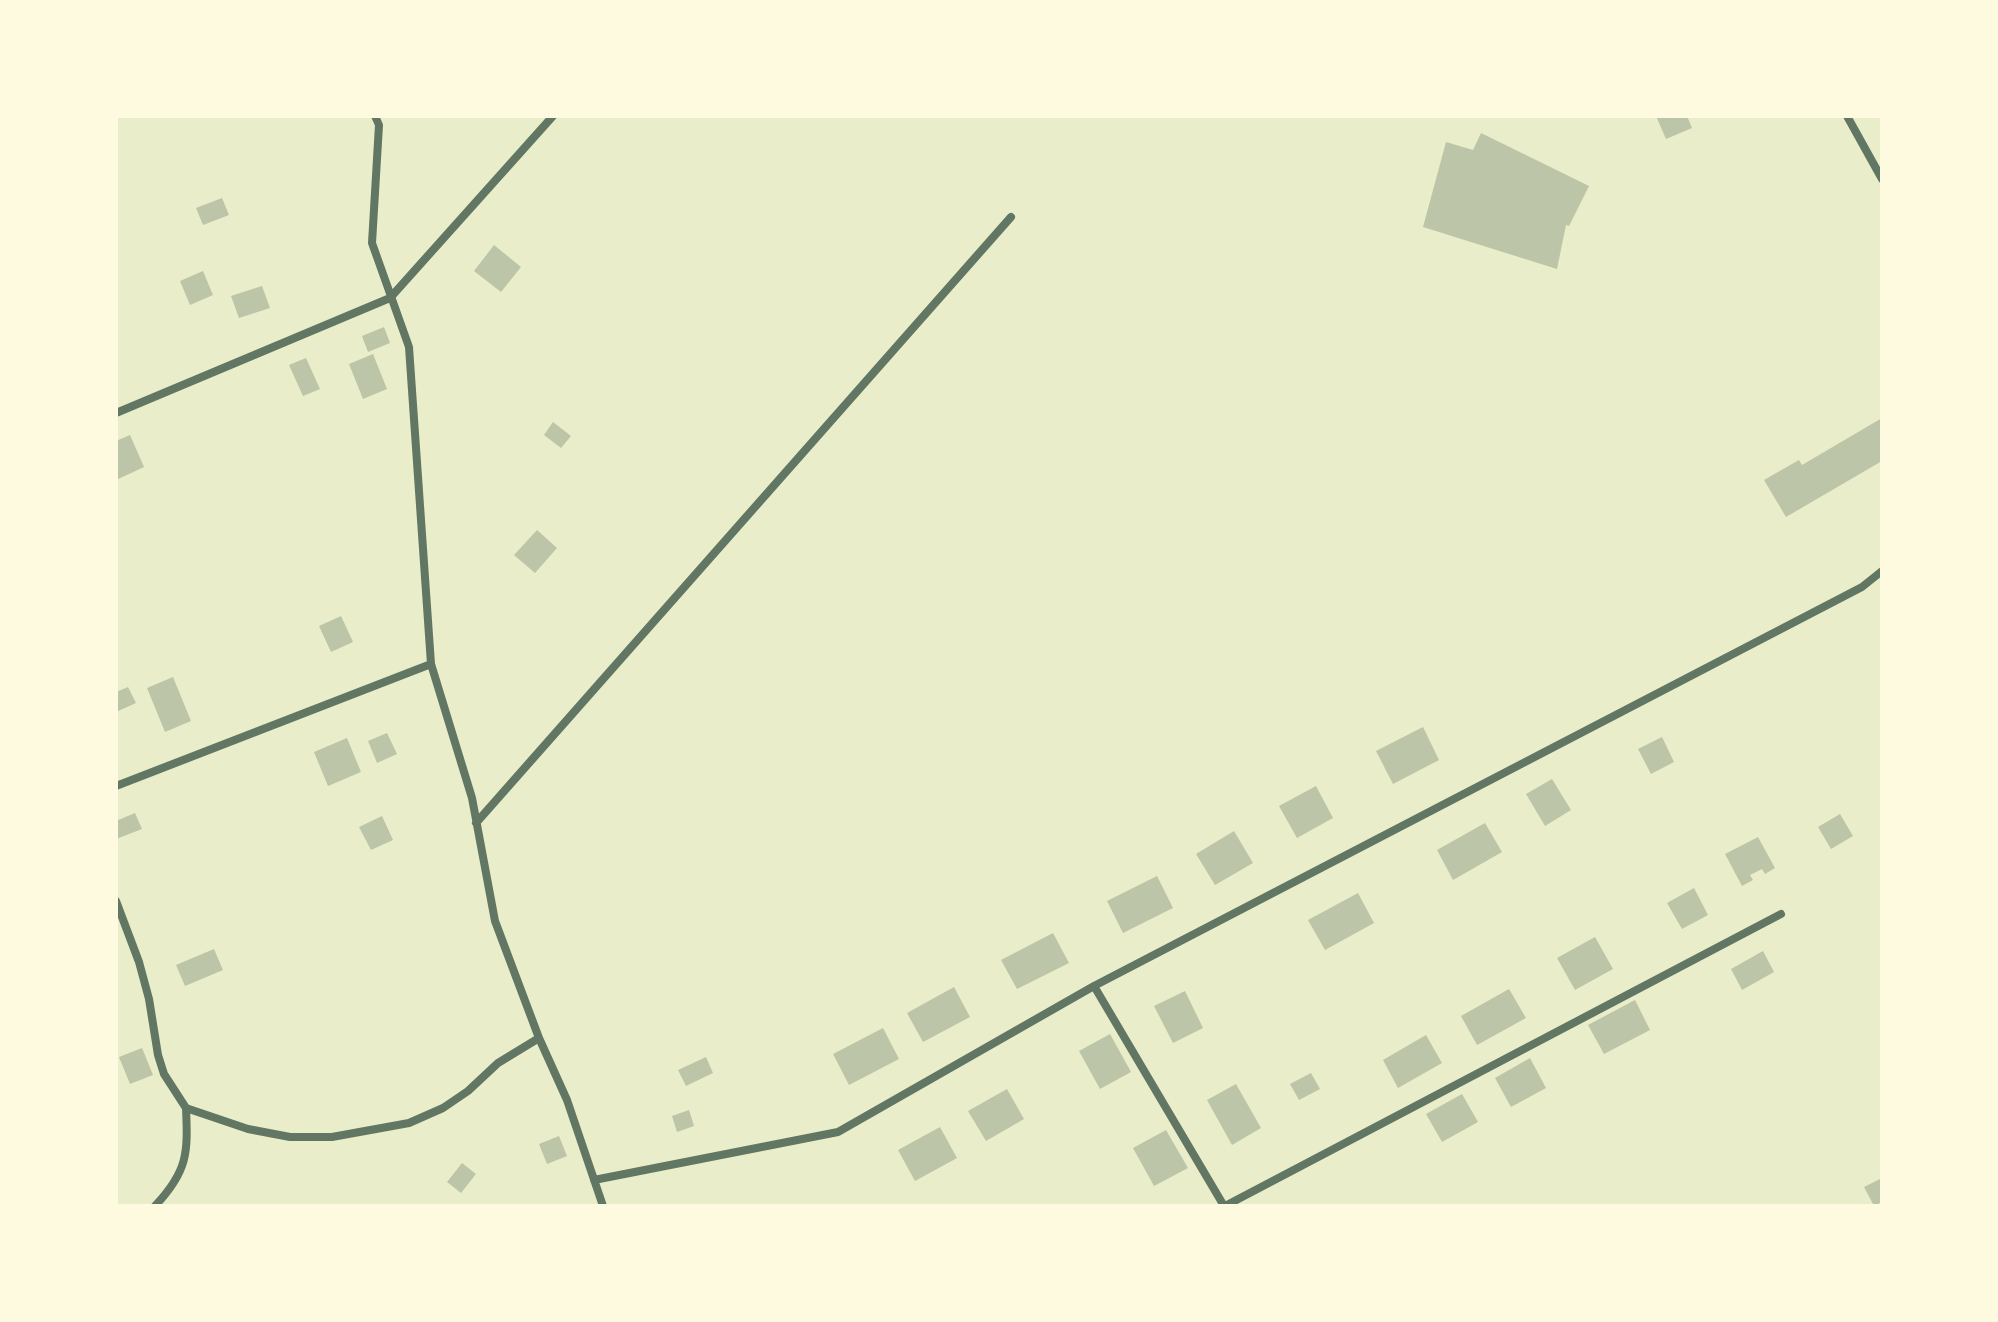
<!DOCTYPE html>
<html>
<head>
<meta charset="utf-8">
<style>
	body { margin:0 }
	#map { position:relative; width:1998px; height:1322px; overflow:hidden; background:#e9edc9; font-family:"DM Sans",sans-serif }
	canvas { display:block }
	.frame { position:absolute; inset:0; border:118px solid #fefae0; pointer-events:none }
</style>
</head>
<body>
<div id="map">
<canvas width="1998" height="1322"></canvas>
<div class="frame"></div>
</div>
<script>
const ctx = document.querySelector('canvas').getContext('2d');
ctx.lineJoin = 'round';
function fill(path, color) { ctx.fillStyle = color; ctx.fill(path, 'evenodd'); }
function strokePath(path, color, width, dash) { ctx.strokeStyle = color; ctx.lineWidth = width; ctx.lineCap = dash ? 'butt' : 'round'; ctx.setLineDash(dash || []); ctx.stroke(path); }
const building = new Path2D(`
	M1656,116H1687L1692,128L1666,139Z
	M1481,133L1589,186L1569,226L1566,225L1557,269L1423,227L1446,142L1473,150Z
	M222,198L229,215L203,225L196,208Z
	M494,245L521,267L501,292L474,271Z
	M203,271L213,295L190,305L180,281Z
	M262,286L270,308L239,318L231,296Z
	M384,327L390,343L368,352L362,336Z
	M373,354L387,389L363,399L349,364Z
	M306,358L320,389L303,396L289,365Z
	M1882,418V461L1786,517L1764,480L1799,460L1802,465Z
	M553,422L571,436L561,448L544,435Z
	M130,435L144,467L116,480V441Z
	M537,530L557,548L535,573L514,555Z
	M341,616L353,642L331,652L319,626Z
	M173,677L191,721L165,732L147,688Z
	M128,687L136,703L116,712V692Z
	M1423,727L1439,760L1393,784L1376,751Z
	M387,733L397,754L377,763L368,741Z
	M1662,737L1674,762L1651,774L1638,749Z
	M347,738L361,772L328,786L314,752Z
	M1552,779L1571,810L1545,826L1526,794Z
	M1316,786L1333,818L1297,838L1279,806Z
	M135,813L142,829L116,839V821Z
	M1840,814L1853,836L1831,849L1818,827Z
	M382,816L393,840L371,850L359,827Z
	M1485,823L1502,852L1453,880L1437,850Z
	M1234,831L1253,863L1215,885L1196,854Z
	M1758,837L1775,868L1765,874L1762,869L1750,875L1753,880L1742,886L1725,854Z
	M1157,876L1173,908L1123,933L1107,901Z
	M1694,888L1708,915L1682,929L1667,903Z
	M1358,893L1374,923L1325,950L1308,920Z
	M1053,933L1069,963L1017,989L1001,960Z
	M1595,937L1613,969L1575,990L1557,958Z
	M214,949L223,970L185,986L176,965Z
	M1763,951L1774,972L1742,990L1731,969Z
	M954,987L970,1017L923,1042L907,1013Z
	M1509,989L1526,1018L1477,1045L1461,1016Z
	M1185,991L1203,1028L1173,1043L1154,1006Z
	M1635,1000L1650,1030L1604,1054L1588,1025Z
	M883,1028L899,1059L849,1085L833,1054Z
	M1110,1034L1131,1072L1100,1089L1079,1051Z
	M1426,1035L1442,1063L1398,1088L1383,1060Z
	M142,1048L153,1075L130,1084L119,1057Z
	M706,1057L713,1073L686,1086L678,1070Z
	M1530,1058L1546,1088L1511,1107L1495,1078Z
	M1311,1073L1320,1089L1299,1100L1290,1084Z
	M1236,1084L1261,1128L1232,1145L1207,1100Z
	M1007,1089L1024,1119L986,1141L968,1111Z
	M1462,1094L1478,1122L1442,1142L1426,1114Z
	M689,1110L694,1126L677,1132L672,1116Z
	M940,1127L957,1158L915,1181L898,1150Z
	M1166,1130L1188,1168L1154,1186L1133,1148Z
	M559,1136L567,1156L547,1164L539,1144Z
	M462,1163L476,1174L461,1193L447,1182Z
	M1882,1178V1202L1874,1206L1864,1187Z`);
const minor = new Path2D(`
	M375,116L379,125L372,243L409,347L431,664
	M1847,116L1882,179
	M116,413L390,298L553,116
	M116,786L431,664L472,798L495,921L539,1038L567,1100L603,1206
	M476,823L1011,217
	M116,901L139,962L149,999L158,1055L164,1074L186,1108L248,1129L290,1137H332L409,1123L443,1108L468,1091L498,1063L539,1038
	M1094,986L1224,1206
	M594,1180L838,1132L1094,986L1862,587L1882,571
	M155,1206C188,1171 188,1153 186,1108
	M1225,1206L1781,914`);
fill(building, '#bcc5a7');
strokePath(minor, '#617663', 8);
</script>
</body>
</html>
